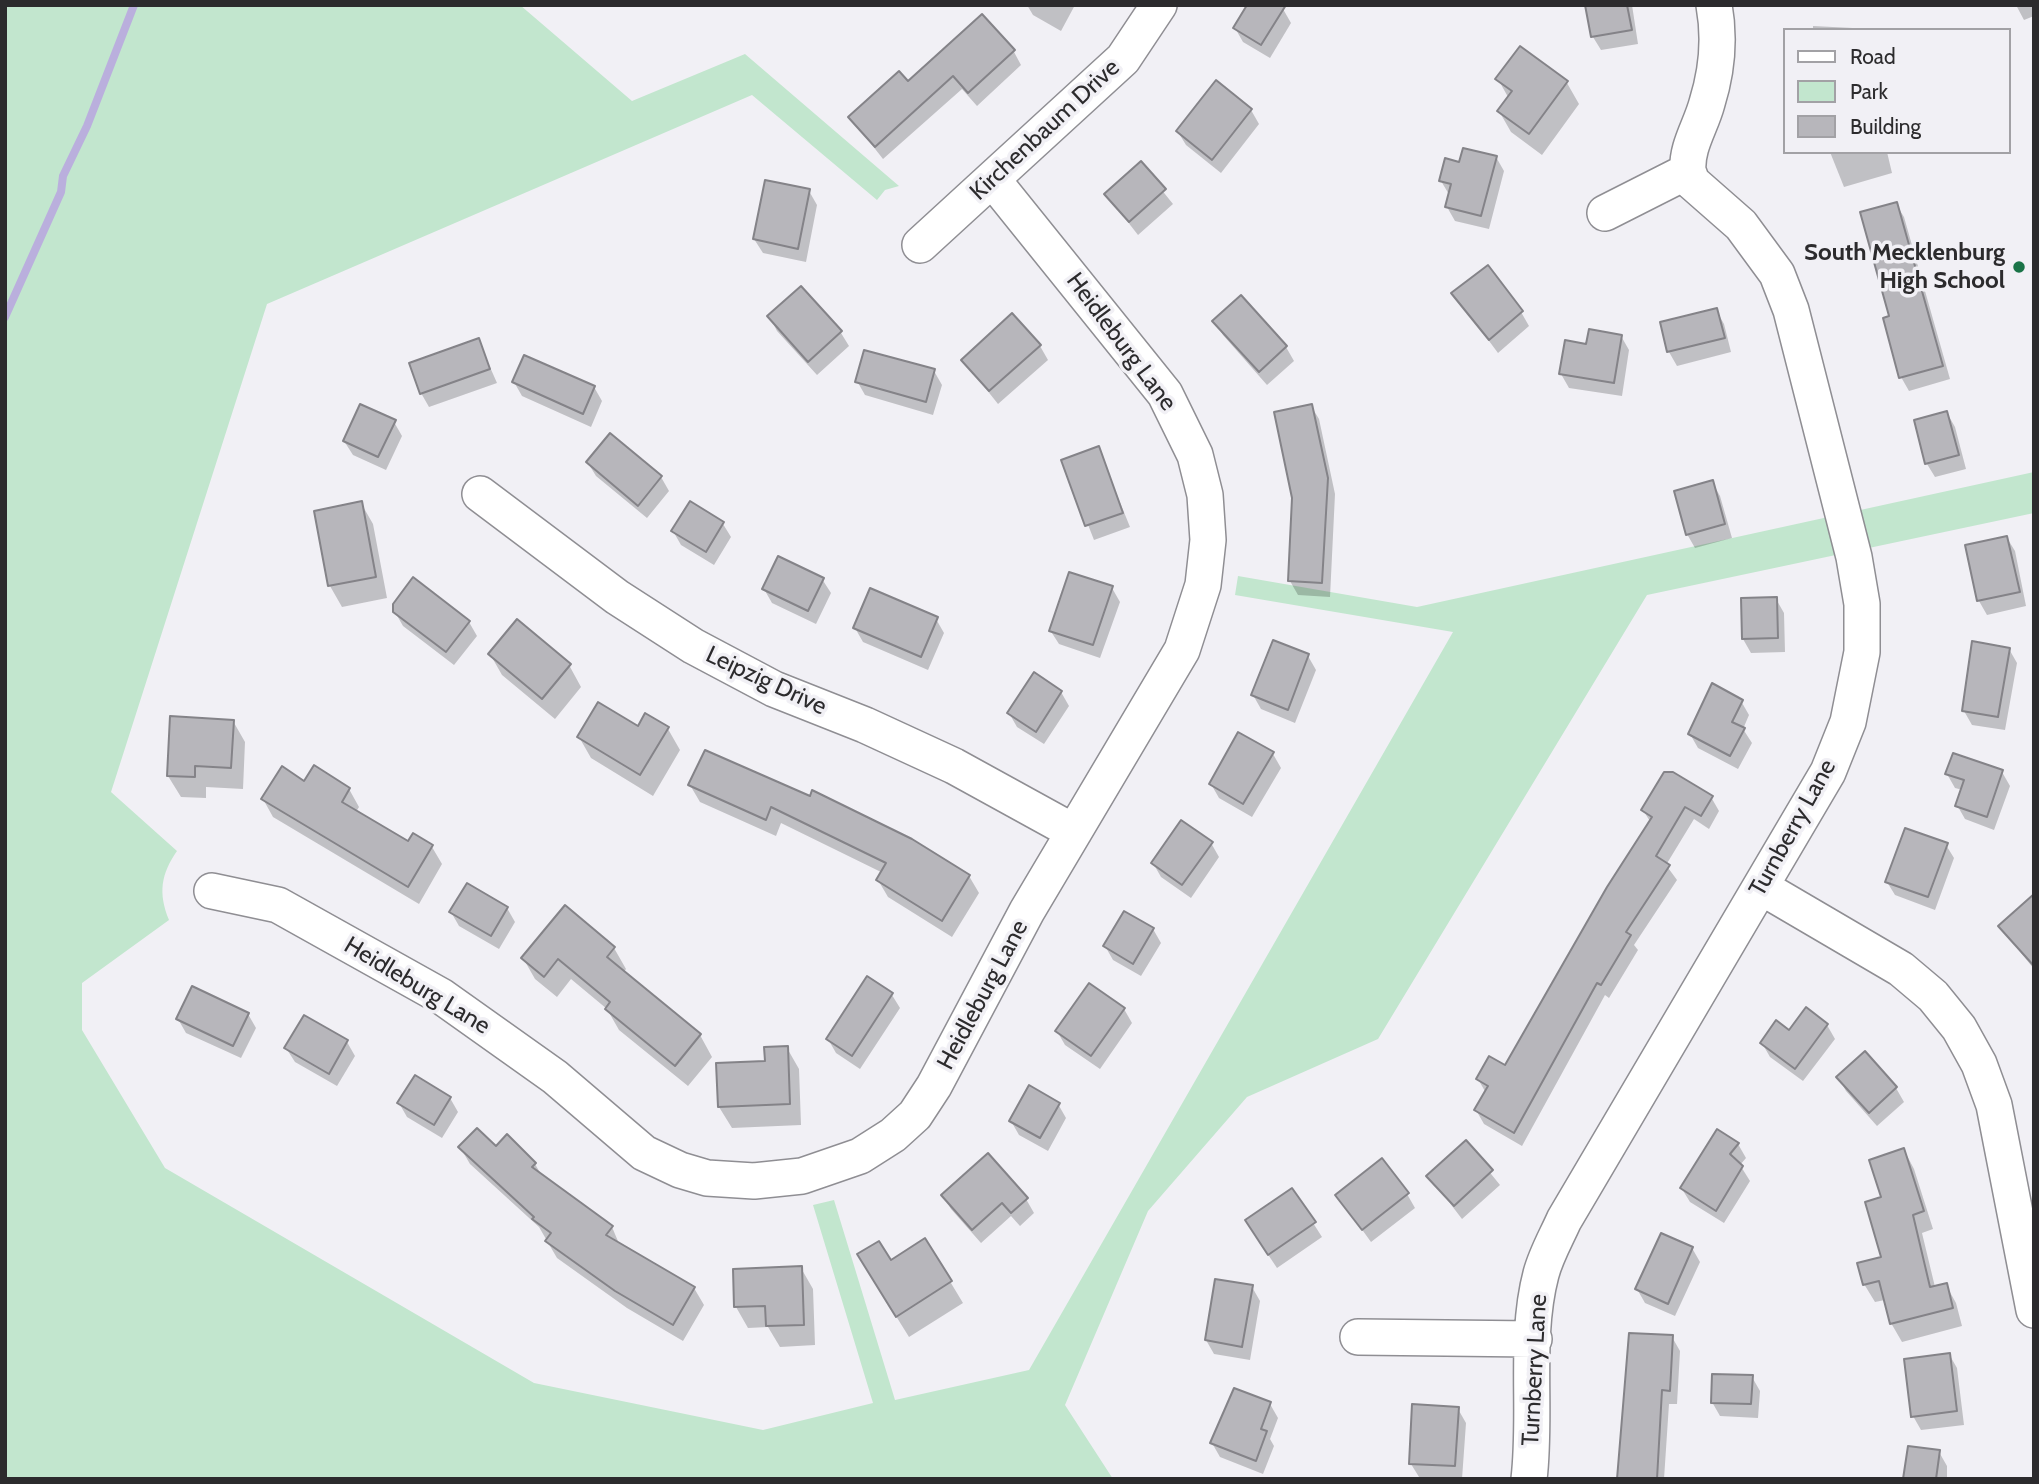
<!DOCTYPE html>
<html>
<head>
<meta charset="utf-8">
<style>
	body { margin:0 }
	#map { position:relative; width:2039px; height:1484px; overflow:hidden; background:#f1f0f5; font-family:Cabin,sans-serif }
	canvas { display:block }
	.frame { position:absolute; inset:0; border:7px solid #2c2b2d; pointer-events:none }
	.legend { position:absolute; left:1783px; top:28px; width:228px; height:126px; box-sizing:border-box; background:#f1f0f5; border:2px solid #a2a1a5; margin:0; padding:9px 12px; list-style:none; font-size:21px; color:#2c2b2d }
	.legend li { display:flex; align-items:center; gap:14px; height:35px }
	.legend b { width:35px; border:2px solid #a2a1a5 }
</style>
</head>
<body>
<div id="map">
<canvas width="2039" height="1484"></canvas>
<div class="frame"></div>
<ul class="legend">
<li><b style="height:9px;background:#fff"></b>Road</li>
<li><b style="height:19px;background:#c2e6ce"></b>Park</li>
<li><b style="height:19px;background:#b7b6bb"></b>Building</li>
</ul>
</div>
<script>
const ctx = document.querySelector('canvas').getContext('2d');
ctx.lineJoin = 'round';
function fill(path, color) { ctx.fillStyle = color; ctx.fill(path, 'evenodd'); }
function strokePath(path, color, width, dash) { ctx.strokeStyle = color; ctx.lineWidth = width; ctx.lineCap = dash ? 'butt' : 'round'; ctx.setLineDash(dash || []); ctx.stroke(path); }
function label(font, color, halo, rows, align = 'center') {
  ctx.font = font + ' Cabin,sans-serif'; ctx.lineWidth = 7; ctx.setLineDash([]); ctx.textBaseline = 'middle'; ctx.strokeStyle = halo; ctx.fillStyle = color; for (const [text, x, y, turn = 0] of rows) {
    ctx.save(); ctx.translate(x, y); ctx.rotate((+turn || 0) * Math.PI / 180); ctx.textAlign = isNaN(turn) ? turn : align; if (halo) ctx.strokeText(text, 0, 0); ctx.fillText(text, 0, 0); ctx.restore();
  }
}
const green = new Path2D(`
	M5,5H520L632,101L745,54L899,186L885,190L877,200L752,95L267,304L111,792L177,851C161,874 158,893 169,920L82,983V1030L165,1168L534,1383L763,1430L873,1403L813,1205L834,1200L895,1400L1029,1370L1453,632L1235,595L1238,576L1417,607L2034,472V513L1647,595L1378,1039L1247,1097L1148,1211L1065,1405L1113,1479H5Z`);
const shadow = new Path2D(`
	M1027,5H1075L1061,31L1033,15Z
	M1587,5H1632L1638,44L1601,50L1593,37Z
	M2034,5V16L2024,20L2016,5Z
	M1283,9L1291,23L1270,58L1243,42L1235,28Z
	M982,16L1014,52L1021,65L977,106L962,89L883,159L850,117L908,84Z
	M1813,26L1853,28L1854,30H1813Z
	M1520,48L1567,83L1579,104L1542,155L1511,132L1499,111L1508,97L1498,79Z
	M1251,110L1259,124L1221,173L1186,145L1178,132Z
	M1830,152H1887L1892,173L1844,187Z
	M1496,157L1504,171L1489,229L1455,221L1447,207L1450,196L1441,181L1460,164Z
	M1140,163L1173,204L1138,235L1106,194Z
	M809,191L817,205L806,262L763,253L754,239Z
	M1896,204L1904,217L1950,379L1909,391L1901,377L1891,317Z
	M801,288L841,333L849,346L817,375L777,331L770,317Z
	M1454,294L1521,312L1529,326L1498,353Z
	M1716,310L1724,324L1731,352L1677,366L1669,352L1662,323Z
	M1215,321L1286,347L1294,361L1267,385L1223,335Z
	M1621,336L1629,350L1622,396L1569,388L1561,374L1588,346Z
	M478,340L497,383L429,407L421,393Z
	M1040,346L1048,360L998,404L963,360Z
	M934,371L942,385L933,415L865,395L857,381Z
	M514,382L594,387L602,401L591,427L522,396Z
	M1311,406L1319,419L1335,494L1330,597L1298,595L1290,581Z
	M1947,413L1955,427L1966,469L1935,477L1927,464L1916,421Z
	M394,422L402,436L386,470L353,455L344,441Z
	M1098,448L1130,527L1094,540L1063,461Z
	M588,463L661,477L669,491L647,518L596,476Z
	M1712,482L1720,496L1732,538L1695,548L1687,534Z
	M361,503L373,524L387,598L342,607L330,586L316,512Z
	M723,524L731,537L714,565L681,545L673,531Z
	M2007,538L2015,551L2026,606L1987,615L1979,601L1967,546Z
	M822,579L831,593L816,624L772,603L764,589Z
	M1112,588L1120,602L1100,658L1059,644L1050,630Z
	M1776,599L1784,613L1785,652L1751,653L1743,639Z
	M395,612L469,622L477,636L454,665L403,626Z
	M936,619L944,633L928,670L863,642L855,628Z
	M2009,649L2017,663L2005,730L1972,725L1964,711Z
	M490,654L569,665L581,687L555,719L502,675Z
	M1308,656L1316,670L1295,723L1261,709L1253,695Z
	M1061,692L1069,706L1044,744L1017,727L1009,713Z
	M1741,701L1749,715L1743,729L1752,743L1738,769L1698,748L1690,734Z
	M233,721L245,742L243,789L206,787V798L181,797L168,776Z
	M638,728L668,729L680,750L653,796L591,758L579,737Z
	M1239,735L1273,754L1281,768L1252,817L1219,798L1211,784Z
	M705,752L969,876L979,893L952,937L888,897L878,880L883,873L781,823L776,836L700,802L690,785Z
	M2002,772L2010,786L1994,830L1965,819L1957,805L1963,790L1955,788L1947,774Z
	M305,783L349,789L359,807L356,812L409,844L414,835L432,847L442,864L419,904L273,817L263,799Z
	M1711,797L1719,811L1709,829L1694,819L1666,865L1677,880L1634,945L1638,950L1609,998L1605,995L1522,1146L1484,1124L1476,1110L1486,1093L1478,1079L1505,1067L1651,823L1643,810Z
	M1211,843L1219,857L1191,898L1161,877L1153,863Z
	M1946,845L1954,858L1935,910L1895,895L1887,882Z
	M507,908L515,922L499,949L459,926L451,912Z
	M2034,909V969L2000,927Z
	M1153,929L1161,943L1141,976L1113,960L1105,946Z
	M614,948L626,969L623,973L700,1035L712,1057L688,1086L619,1030L607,1009L571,979L557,997L535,979L523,958Z
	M892,995L900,1008L860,1069L836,1053L828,1039Z
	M1124,1009L1132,1023L1100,1069L1065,1045L1057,1031Z
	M248,1014L256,1028L241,1058L186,1033L178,1019Z
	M304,1017L347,1042L355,1056L337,1086L295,1062L286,1048Z
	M1827,1025L1835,1039L1803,1081L1770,1057L1762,1043L1790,1032Z
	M787,1048L799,1069L801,1125L732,1128L719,1107Z
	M1865,1053L1896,1088L1904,1102L1877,1126L1846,1091L1838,1077Z
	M450,1098L458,1112L442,1138L407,1117L399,1103Z
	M1058,1104L1066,1118L1048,1151L1019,1135L1011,1121Z
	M1466,1143L1500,1185L1462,1219L1429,1176Z
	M1738,1144L1746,1158L1740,1165L1750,1181L1724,1223L1690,1202L1682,1189Z
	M460,1147L496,1148L535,1164L542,1176L612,1227L620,1246L694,1288L704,1305L683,1341L627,1308L557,1258L539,1227L470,1164Z
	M1904,1150L1914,1169L1933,1229L1922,1233L1935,1287L1946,1285L1956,1303L1962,1326L1902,1342L1891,1323L1885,1300L1875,1302L1864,1284L1883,1258V1199Z
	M1292,1190L1322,1237L1277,1268L1255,1235Z
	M1407,1194L1415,1208L1371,1242L1337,1195Z
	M943,1196L1026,1199L1034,1213L1020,1226L1011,1216L981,1243L951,1209Z
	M925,1240L963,1303L909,1337L871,1276Z
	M1692,1248L1700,1262L1675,1316L1645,1303L1637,1289Z
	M801,1268L813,1289L815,1345L780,1347L768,1327L748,1328L736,1307Z
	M1252,1287L1260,1301L1250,1360L1214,1354L1206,1340Z
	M1672,1337L1680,1351L1677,1404H1669L1664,1479H1618L1621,1429H1625Z
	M1949,1354L1957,1368L1964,1425L1921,1430L1913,1416Z
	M1752,1377L1760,1391L1758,1418L1720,1416L1712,1402Z
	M1270,1404L1278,1418L1270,1439L1274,1446L1263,1474L1220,1457L1212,1443Z
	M1458,1409L1466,1423L1462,1479L1419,1477L1411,1464Z
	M1939,1452L1947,1466V1479H1905Z`);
const stream = new Path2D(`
	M5,317L61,192L63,176L87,126L134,5`);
const building = new Path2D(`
	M1247,5H1286L1261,45L1233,28Z
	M1585,5H1627L1632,30L1591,37Z
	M982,14L1015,50L968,93L953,76L875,147L848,117L899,71L908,81Z
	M1520,46L1568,81L1529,134L1497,111L1512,91L1495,79Z
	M1216,80L1252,109L1212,160L1176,131Z
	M1463,148L1497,156L1481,216L1445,207L1451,184L1439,181L1445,158L1459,162Z
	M1141,161L1166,189L1129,222L1104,194Z
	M765,180L810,189L798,249L753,239Z
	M1897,202L1943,366L1899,378L1883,318L1889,316L1860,212Z
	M1488,265L1523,311L1489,340L1451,293Z
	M801,286L842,331L808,362L767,316Z
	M1241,295L1287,346L1259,372L1212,321Z
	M1717,308L1725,338L1667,352L1660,322Z
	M1012,313L1041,345L989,391L961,360Z
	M1589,329L1622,335L1614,383L1559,374L1565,340L1586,344Z
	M479,338L490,369L420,394L409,363Z
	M864,350L935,369L926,402L855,382Z
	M524,355L595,386L583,414L512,382Z
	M360,404L396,420L378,457L343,441Z
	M1312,404L1328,478L1322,583L1288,581L1292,498L1274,412Z
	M1947,411L1959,455L1925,464L1914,420Z
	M610,433L662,476L638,506L586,462Z
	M1099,446L1123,513L1085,526L1061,460Z
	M1713,480L1725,524L1686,535L1674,491Z
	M362,501L376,577L328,586L314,511Z
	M690,501L724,522L706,552L671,531Z
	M2007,536L2020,592L1977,601L1965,545Z
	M778,556L824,578L808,611L762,589Z
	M1069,572L1113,586L1093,645L1049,631Z
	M413,577L470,621L446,652L393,612V604Z
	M870,588L938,617L921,657L853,628Z
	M1777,597L1778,638L1742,639L1741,598Z
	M517,619L571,664L542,699L488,654Z
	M1273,640L1309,654L1288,710L1251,695Z
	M1972,641L2010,648L1998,717L1962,711Z
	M1034,672L1062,691L1036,732L1007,713Z
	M1712,683L1743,700L1732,722L1745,728L1730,756L1688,734Z
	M598,702L638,726L645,713L669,727L640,775L577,737Z
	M170,716L234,720L231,768L195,766V777L167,776Z
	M1238,732L1274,752L1243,804L1209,784Z
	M705,750L810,796L812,790L912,839L970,875L942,921L876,880L886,863L771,807L766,820L688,785Z
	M1953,753L2003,770L1987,817L1955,806L1964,780L1945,774Z
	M314,765L350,788L342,802L408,841L413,833L433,845L408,887L261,799L282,766L304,781Z
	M1664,772H1673L1713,796L1701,816L1685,807L1656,856L1670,865L1626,932L1631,935L1601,985L1597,983L1514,1133L1474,1110L1488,1086L1476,1079L1489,1056L1505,1065L1607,887L1652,817L1641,810Z
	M1181,820L1213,842L1182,885L1151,863Z
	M1905,828L1948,843L1928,897L1885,882Z
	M467,883L508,907L491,936L449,912Z
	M2034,894V966L1998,926Z
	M565,905L615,947L607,957L701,1034L675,1066L605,1009L610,1002L558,959L544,977L521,958Z
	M1124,911L1154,928L1133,964L1103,946Z
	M867,976L893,993L852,1056L826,1039Z
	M1089,983L1125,1008L1091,1056L1055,1031Z
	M192,986L249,1013L233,1046L176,1019Z
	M1806,1007L1828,1024L1795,1069L1760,1043L1776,1020L1789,1030Z
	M304,1015L348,1040L329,1074L284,1048Z
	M788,1046L790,1104L718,1107L716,1063L765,1061L764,1047Z
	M1865,1051L1897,1087L1869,1113L1836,1077Z
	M415,1075L451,1097L434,1125L397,1103Z
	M1029,1085L1060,1103L1040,1138L1009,1121Z
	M477,1128L496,1146L507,1134L536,1163L532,1167L613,1226L606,1235L695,1287L673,1325L615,1291L545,1241L551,1233L532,1219L534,1217L458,1147Z
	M1717,1129L1739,1143L1730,1154L1743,1166L1716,1211L1680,1188Z
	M1466,1140L1493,1170L1454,1206L1426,1176Z
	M1904,1148L1924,1211L1913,1215L1930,1287L1947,1283L1953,1308L1890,1324L1879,1281L1863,1285L1857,1263L1881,1257L1865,1202L1881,1197L1869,1160Z
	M988,1153L1028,1198L1011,1213L1002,1203L972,1230L941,1195Z
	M1382,1158L1409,1193L1362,1230L1335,1195Z
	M1292,1188L1316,1222L1268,1255L1245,1220Z
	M1661,1233L1693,1247L1668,1304L1635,1289Z
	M925,1238L952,1281L896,1317L857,1254L879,1241L891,1260Z
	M802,1266L804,1325L766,1326L765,1306L734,1307L733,1269Z
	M1215,1279L1253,1285L1242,1347L1205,1340Z
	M1629,1333L1673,1335L1670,1391L1662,1390L1657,1479H1617Z
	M1950,1353L1957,1411L1911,1417L1904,1359Z
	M1712,1374L1753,1375L1751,1404L1711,1403Z
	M1234,1388L1271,1402L1261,1429L1267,1431L1256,1461L1210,1443Z
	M1412,1404L1459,1407L1455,1466L1409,1464Z
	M1908,1446L1940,1450L1936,1479H1903Z`);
const minor = new Path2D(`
	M1605,213L1688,171C1686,147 1701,126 1707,103C1717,71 1720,38 1714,5
	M920,245L1123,59L1159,5
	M480,494L617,597L693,646L774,689L865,725L954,766L1074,832
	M1761,887L1901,969L1933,996L1959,1028L1979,1064L1994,1105L2034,1310
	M212,891L278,905L441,996L555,1077L644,1153L680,1170L707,1178L754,1181L802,1176L860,1156L893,1135L915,1115L934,1086L1027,911L1182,650L1203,585L1208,540L1205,495L1195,455L1165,394L992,179
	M1358,1337L1534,1339
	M1529,1479C1537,1413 1524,1338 1541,1274C1546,1255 1556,1238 1564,1220L1828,772L1848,722L1862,652V604L1854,557L1791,310L1777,274L1741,225L1692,182L1688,171`);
const markers = [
	[2019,267,7,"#1a7347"]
];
const streetNames = [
	["Kirchenbaum Drive",1045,130,-43],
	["Heidleburg Lane",1121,342,53],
	["Leipzig Drive",766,681,25],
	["Turnberry Lane",1793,828,-61],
	["Heidleburg Lane",417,986,31],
	["Heidleburg Lane",983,995,-62],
	["Turnberry Lane",1535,1370,-87]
];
const poiNames = [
	["South Mecklenburg",2005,253],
	["High School",2005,281]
];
fill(green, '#c2e6ce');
fill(shadow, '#0003');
strokePath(stream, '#baafdd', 8);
fill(building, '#b7b6bb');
strokePath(building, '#848388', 2);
strokePath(minor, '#8f8e93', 38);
strokePath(minor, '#fff', 35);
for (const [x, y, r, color] of markers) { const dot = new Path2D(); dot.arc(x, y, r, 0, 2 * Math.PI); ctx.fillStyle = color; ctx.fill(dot); strokePath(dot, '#f1f0f5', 2.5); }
label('24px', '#2c2b2d', '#f1f0f5', streetNames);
label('bold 24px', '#2c2b2d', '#f1f0f5', poiNames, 'right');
</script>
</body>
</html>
